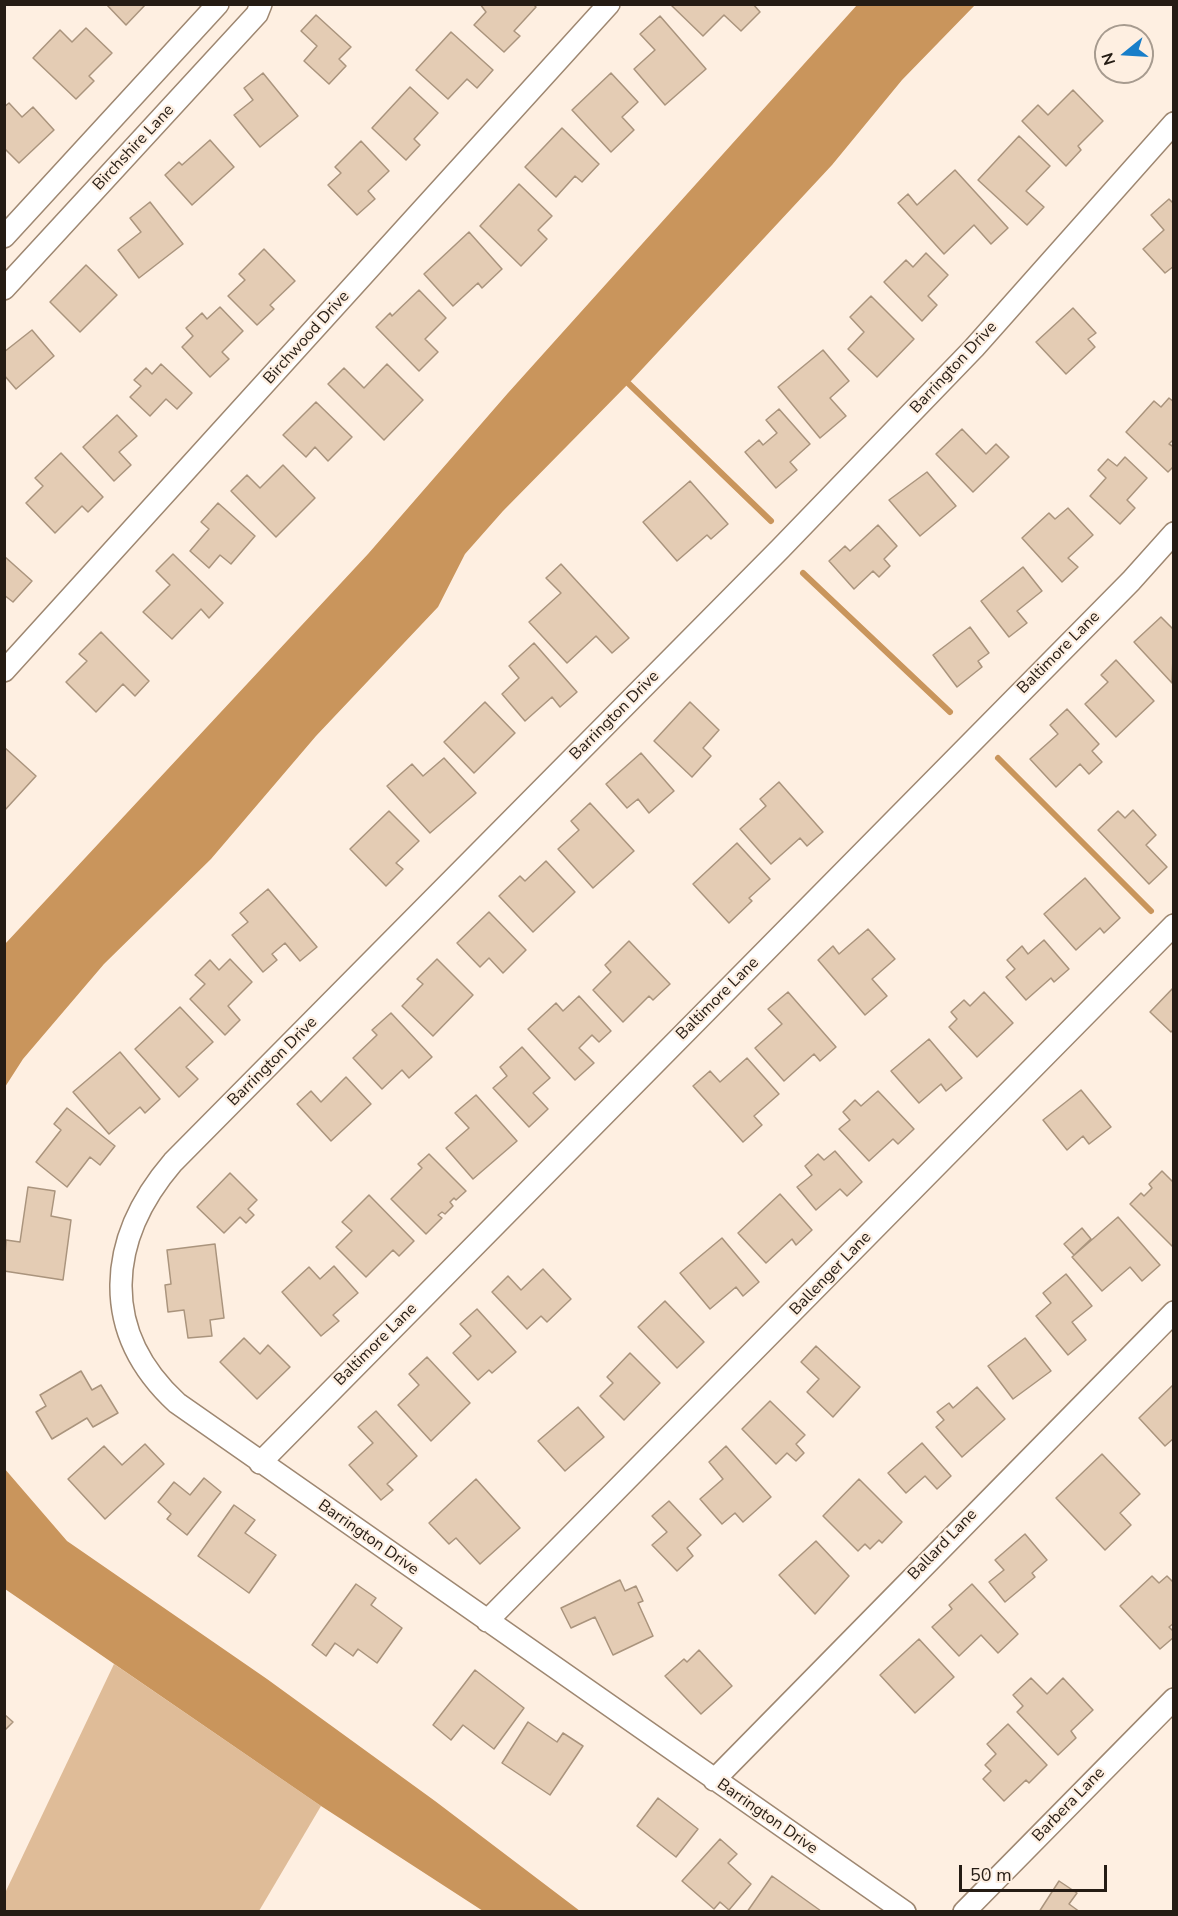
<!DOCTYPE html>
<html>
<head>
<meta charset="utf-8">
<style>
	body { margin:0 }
	#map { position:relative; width:1178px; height:1916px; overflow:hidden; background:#feefe1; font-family:"Nunito Sans",sans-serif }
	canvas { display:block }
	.frame { position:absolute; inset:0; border:6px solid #251c14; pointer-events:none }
	.north { position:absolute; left:1094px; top:24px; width:60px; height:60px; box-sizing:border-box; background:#feefe1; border:2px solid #a79b8f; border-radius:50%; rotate:252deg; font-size:16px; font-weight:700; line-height:24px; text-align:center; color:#251c14 }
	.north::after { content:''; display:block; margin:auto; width:21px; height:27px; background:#187ec9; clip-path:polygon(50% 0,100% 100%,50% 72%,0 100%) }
	.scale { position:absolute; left:959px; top:1865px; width:148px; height:27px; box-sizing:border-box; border:3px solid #251c14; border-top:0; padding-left:8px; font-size:18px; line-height:21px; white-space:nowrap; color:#251c14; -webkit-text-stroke:4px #feefe1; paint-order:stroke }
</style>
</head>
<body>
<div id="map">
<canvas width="1178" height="1916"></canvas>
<div class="frame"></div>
<div class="north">N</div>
<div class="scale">50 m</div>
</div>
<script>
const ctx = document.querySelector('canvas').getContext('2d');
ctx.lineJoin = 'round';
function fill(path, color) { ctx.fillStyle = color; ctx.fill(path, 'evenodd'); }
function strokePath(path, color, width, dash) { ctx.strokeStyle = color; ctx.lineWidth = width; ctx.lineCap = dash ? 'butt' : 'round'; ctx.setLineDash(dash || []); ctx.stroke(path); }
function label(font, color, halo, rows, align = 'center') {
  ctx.font = font + ' "Nunito Sans",sans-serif'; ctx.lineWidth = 4.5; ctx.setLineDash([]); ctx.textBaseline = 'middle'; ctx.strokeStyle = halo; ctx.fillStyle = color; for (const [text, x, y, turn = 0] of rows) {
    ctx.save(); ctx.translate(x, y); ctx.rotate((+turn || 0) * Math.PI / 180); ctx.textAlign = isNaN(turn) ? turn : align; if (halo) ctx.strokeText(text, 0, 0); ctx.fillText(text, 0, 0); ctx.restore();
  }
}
const green = new Path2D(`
	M114,1664L321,1806L259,1911H5V1893Z`);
const water = new Path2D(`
	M857,5H975L902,80L832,165L631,381L503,511L465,554L438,607L316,736L211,859L104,964L23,1059L5,1087V944L368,554L508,393Z
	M4,1468L67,1541L267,1679L435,1801L580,1911H483L321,1806L5,1589Z`);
const stream = new Path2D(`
	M628,383L771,521
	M803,573L950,712
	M998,758L1151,911`);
const building = new Path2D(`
	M106,4H146L126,25Z
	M480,4H533L536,7L514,31L520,36L504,52L474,25L486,12Z
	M753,4L760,12L741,31L724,15L703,36L671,5Z
	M316,15L351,47L339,59L346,66L329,84L304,61L317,46L301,31Z
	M660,16L706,69L665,105L634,69L655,50L640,34Z
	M86,28L112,53L89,76L94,81L76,99L33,58L60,30L72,42Z
	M451,32L493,70L477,88L467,79L448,99L416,70Z
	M263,73L298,116L260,147L234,115L253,100L244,88Z
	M611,73L638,102L622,117L634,130L611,152L572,110Z
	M410,87L438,113L414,139L420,145L406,160L372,128Z
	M1073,90L1103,121L1078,146L1081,150L1066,166L1022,121L1038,105L1048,115Z
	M9,103L22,117L33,107L54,130L19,163L4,148V107Z
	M562,128L599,164L582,182L575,176L556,197L525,167Z
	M1019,136L1050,166L1026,191L1044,207L1027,225L978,180Z
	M210,140L234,167L192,205L165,175L179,162L182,165Z
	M361,141L389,171L368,191L375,199L357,215L328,185L341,173L335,167Z
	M955,170L1008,228L991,244L974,225L944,254L898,203L908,194L917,205Z
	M519,184L552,216L538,230L547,239L521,266L480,226Z
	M1169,199L1174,204V266L1165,273L1143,249L1164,230L1151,215Z
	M150,202L183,244L139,278L118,250L141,232L130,218Z
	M469,232L502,269L482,288L478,283L453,306L424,274Z
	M264,249L295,281L270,305L274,309L257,325L228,296L245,280L239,274Z
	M926,253L948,275L928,296L937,305L922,321L884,282L906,260L913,267Z
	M86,265L117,295L80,332L50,302Z
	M419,290L446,318L425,339L438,352L419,371L376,327L390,313L392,316Z
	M871,296L914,339L877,377L848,349L864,332L850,317Z
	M220,307L243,331L222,352L229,359L210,377L182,347L193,336L186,328L202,313L207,319Z
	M1073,308L1096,333L1088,339L1095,347L1066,374L1036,342Z
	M32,330L54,356L16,389L4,375V352Z
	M823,350L849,381L830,398L846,416L820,438L778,387Z
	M161,364L192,393L177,409L166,399L150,416L130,397L141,386L134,380L146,368L152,374Z
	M387,364L423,400L384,440L328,384L344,368L364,388Z
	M1169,398L1174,402V439L1169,444L1174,447V466L1168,472L1126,432L1154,401L1161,407Z
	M316,402L352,437L328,461L315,447L306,457L283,435Z
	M779,409L810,444L790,462L797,470L776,488L745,452L759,440L763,445L777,433L766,420Z
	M117,415L137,436L119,452L131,465L114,481L83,447Z
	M962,429L986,454L996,444L1009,457L973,492L936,454Z
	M61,453L103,497L88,512L82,506L55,533L26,503L43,486L35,478Z
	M1125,457L1147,478L1127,500L1135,508L1120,524L1090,496L1106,478L1098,470L1108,459L1117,466Z
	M283,465L315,498L276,537L231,491L247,475L260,488Z
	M927,472L956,506L920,536L889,500Z
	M690,481L728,524L711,539L707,535L677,561L643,522Z
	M218,503L255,536L231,564L220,555L209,568L190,551L209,529L201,522Z
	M1068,508L1093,535L1068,558L1078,567L1062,582L1022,538L1049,513L1055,519Z
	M878,525L897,546L884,559L890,566L879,577L873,571L854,589L829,561L845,546L850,551Z
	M173,554L223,603L209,618L201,609L172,639L143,612L170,585L156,571Z
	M4,556L32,581L13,602L4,595Z
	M561,564L629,638L612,653L596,636L567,663L529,622L561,593L546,578Z
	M1023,567L1042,591L1017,611L1027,623L1009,637L981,601Z
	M1161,617L1174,630L1172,683L1134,642Z
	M970,627L989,653L978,661L982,667L957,687L933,655Z
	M101,632L149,681L135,696L123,684L96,712L66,682L87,661L79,654Z
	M534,643L577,692L560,707L552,697L525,721L502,694L519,678L509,666Z
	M1116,660L1154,701L1116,737L1085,704L1108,682L1101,675Z
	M485,702L515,733L474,773L444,742Z
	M690,702L719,730L703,748L711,756L692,777L654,741Z
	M1067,709L1099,744L1092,751L1102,762L1089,774L1080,764L1056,787L1030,759L1058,734L1050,725Z
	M4,747L36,776L4,811Z
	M641,753L674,791L649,813L638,799L627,808L606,784Z
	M444,758L476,793L430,833L387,786L412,764L423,776Z
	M779,782L823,832L807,846L800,838L771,864L740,829L766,806L760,799Z
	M590,803L634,851L593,888L558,849L579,830L571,821Z
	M1133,810L1156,835L1146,845L1167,867L1149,884L1098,830L1118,811L1125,818Z
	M389,811L419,841L396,863L403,869L386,886L350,849Z
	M737,843L770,879L749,898L752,901L729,923L693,884Z
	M546,861L575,892L533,932L499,896L520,876L525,881Z
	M1085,878L1120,918L1104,933L1100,928L1076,950L1044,914Z
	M268,889L317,947L300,961L285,943L272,954L277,960L263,972L232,935L248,922L240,913Z
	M489,912L526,950L503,973L489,958L480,967L457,943Z
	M868,929L895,959L872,979L887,996L865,1015L818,960L833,946L839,954Z
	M1044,940L1069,969L1054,982L1051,978L1026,1000L1006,977L1015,969L1007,960L1022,946L1028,954Z
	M629,941L670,984L653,1000L649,996L623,1022L593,990L611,972L605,965Z
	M230,959L252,982L228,1006L240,1020L225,1035L190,999L205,984L195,975L210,960L219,970Z
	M437,959L473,995L433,1036L402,1006L423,984L417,979Z
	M1174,987V1029L1171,1032L1150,1012Z
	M788,992L836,1047L820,1061L814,1054L784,1081L755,1048L782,1024L768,1009Z
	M984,992L1013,1023L977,1057L949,1027L957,1019L951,1012L964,1000L970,1006Z
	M579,996L611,1031L599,1042L592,1035L579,1048L594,1063L575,1080L528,1029L556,1003L563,1011Z
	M180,1007L213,1042L186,1067L198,1079L179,1097L135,1049Z
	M391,1013L432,1057L409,1078L402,1070L382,1089L353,1058L377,1035L372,1030Z
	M929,1039L962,1078L946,1091L941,1084L919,1103L891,1071Z
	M522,1047L550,1078L533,1093L548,1109L529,1127L493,1088L507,1076L500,1067Z
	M120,1052L160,1099L145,1113L140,1107L109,1134L73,1092Z
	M747,1058L779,1094L754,1116L762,1125L743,1142L693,1086L710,1071L720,1082Z
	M346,1077L371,1104L331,1141L297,1104L311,1091L321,1102Z
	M1081,1090L1111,1127L1089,1144L1083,1136L1067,1150L1043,1120Z
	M878,1091L914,1129L898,1144L893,1139L869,1161L839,1129L850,1120L843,1112L855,1100L861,1106Z
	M476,1095L517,1141L473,1179L446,1148L469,1128L455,1113Z
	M67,1108L115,1146L100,1165L90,1157L67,1187L36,1162L61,1130L54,1124Z
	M835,1151L862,1182L847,1196L840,1189L816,1210L797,1187L812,1175L805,1166L818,1154L824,1160Z
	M429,1154L466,1191L456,1200L454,1198L450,1202L453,1206L445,1214L442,1212L438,1215L442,1218L426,1234L391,1199L422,1168L418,1164Z
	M1162,1171L1174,1183V1248L1130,1204L1141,1193L1144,1196L1152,1188L1149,1184Z
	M230,1173L257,1200L248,1209L254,1215L246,1223L240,1217L224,1233L197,1207Z
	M28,1187L55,1191L51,1216L71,1220L63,1280L4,1271L6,1240L20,1242Z
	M780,1194L812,1230L796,1245L792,1239L766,1263L738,1233Z
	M369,1195L414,1241L399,1256L393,1250L366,1277L336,1247L352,1231L342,1222Z
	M1118,1217L1160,1265L1142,1281L1130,1267L1102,1291L1072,1257Z
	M1082,1228L1091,1239L1074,1255L1064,1244Z
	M722,1238L759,1282L743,1296L736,1287L710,1309L680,1273Z
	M215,1244L224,1318L210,1320L212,1336L188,1338L184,1310L168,1312L165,1285L171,1284L167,1250Z
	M334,1266L358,1293L333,1315L339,1321L321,1336L282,1292L309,1267L320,1279Z
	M543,1269L571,1299L547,1322L541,1316L527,1329L492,1292L508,1276L521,1290Z
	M1066,1274L1092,1306L1072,1322L1086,1340L1068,1355L1036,1316L1051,1303L1043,1293Z
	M665,1301L704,1342L677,1368L638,1327Z
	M477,1309L516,1352L492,1373L489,1370L478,1380L453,1353L471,1336L460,1324Z
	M244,1338L260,1354L268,1345L290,1367L257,1399L220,1362Z
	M1025,1338L1051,1371L1013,1399L988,1366Z
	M816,1346L860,1387L833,1417L807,1392L819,1379L801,1362Z
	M630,1353L660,1383L624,1420L600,1396L613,1383L607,1377Z
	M427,1357L470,1403L431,1441L398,1405L419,1385L409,1374Z
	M81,1371L92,1390L101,1385L118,1413L93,1427L87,1418L52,1439L36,1412L46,1406L40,1395Z
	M1174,1384V1438L1165,1446L1139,1418Z
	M977,1387L1005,1419L962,1457L936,1427L944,1420L937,1412L949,1403L953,1408Z
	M770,1401L805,1435L796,1444L804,1453L796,1461L787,1453L776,1464L742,1429Z
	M578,1407L604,1437L565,1471L538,1441Z
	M376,1411L417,1456L387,1484L393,1490L381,1500L349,1465L373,1443L358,1427Z
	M922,1443L951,1476L937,1489L925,1476L906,1493L888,1473Z
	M145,1444L164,1464L105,1519L68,1479L104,1446L122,1465Z
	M726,1446L771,1497L743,1522L735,1513L722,1524L700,1499L723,1479L709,1462Z
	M1102,1454L1140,1494L1120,1513L1131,1525L1105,1550L1056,1498Z
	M204,1478L221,1492L187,1535L167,1519L171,1514L158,1502L174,1482L190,1495Z
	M476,1479L520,1528L480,1564L456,1538L449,1544L429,1523Z
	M859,1479L902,1522L882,1543L879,1540L870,1549L865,1544L858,1551L823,1516Z
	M669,1501L701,1535L687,1548L693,1556L677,1571L652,1545L667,1532L652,1516Z
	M234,1505L255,1520L245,1533L276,1555L249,1593L198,1556Z
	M1025,1534L1047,1560L1032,1573L1035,1577L1005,1602L989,1582L1004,1570L995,1560Z
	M816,1541L849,1576L815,1614L779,1575Z
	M1152,1576L1159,1583L1167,1576L1174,1583V1623L1169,1627L1174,1632V1637L1160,1649L1120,1606Z
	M620,1580L625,1591L636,1586L643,1601L638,1603L653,1636L613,1655L595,1617L571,1628L561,1608Z
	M356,1584L376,1598L371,1605L402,1628L377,1663L358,1649L353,1656L335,1643L326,1656L312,1645Z
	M972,1584L1018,1634L998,1653L981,1635L959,1656L932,1627L952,1609L949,1605Z
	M919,1639L954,1677L915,1713L880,1675Z
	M699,1650L732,1686L701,1714L665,1676L684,1659L687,1662Z
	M475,1670L524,1708L494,1749L463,1725L451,1740L433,1725Z
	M1031,1678L1047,1694L1063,1678L1093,1710L1071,1731L1076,1738L1058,1755L1017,1712L1023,1706L1013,1695Z
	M4,1714L13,1722L4,1731Z
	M528,1722L557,1742L563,1733L583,1746L550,1795L502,1763Z
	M1008,1724L1047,1765L1029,1783L1026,1780L1004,1801L983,1779L991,1771L985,1765L996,1754L987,1744Z
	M658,1798L698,1829L676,1857L637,1826Z
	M720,1839L737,1854L728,1863L751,1884L729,1910L720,1902L714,1909L682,1881Z
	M772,1876L821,1911V1912H747Z
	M1059,1881L1077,1893L1069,1904L1080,1912H1039Z`);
const minor = new Path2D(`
	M4,237L218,4
	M4,289L257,14L261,4
	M4,671L609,4
	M260,1463L1131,581L1174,533
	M487,1621L1174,925
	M714,1780L1174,1312
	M905,1912L177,1403C99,1331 107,1239 173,1162L780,549L974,348L1174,123
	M964,1912L1174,1699`);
const streetNames = [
	["Birchshire Lane",134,148,-47],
	["Birchwood Drive",307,338,-48],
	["Barrington Drive",954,368,-47],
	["Baltimore Lane",1059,653,-45],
	["Barrington Drive",615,716,-45],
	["Baltimore Lane",718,999,-45],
	["Barrington Drive",273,1062,-45],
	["Ballenger Lane",831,1274,-46],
	["Baltimore Lane",376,1345,-45],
	["Barrington Drive",368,1538,35],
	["Ballard Lane",943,1545,-46],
	["Barbera Lane",1069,1805,-46],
	["Barrington Drive",767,1817,35]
];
fill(green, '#dfbc98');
fill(water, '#c9955c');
strokePath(stream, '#c9955c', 6);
fill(building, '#e4ccb4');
strokePath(building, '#aa947d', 1.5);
strokePath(minor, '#9e8771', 24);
strokePath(minor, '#fff', 21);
label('16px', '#251c14', '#feefe1', streetNames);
</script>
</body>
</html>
